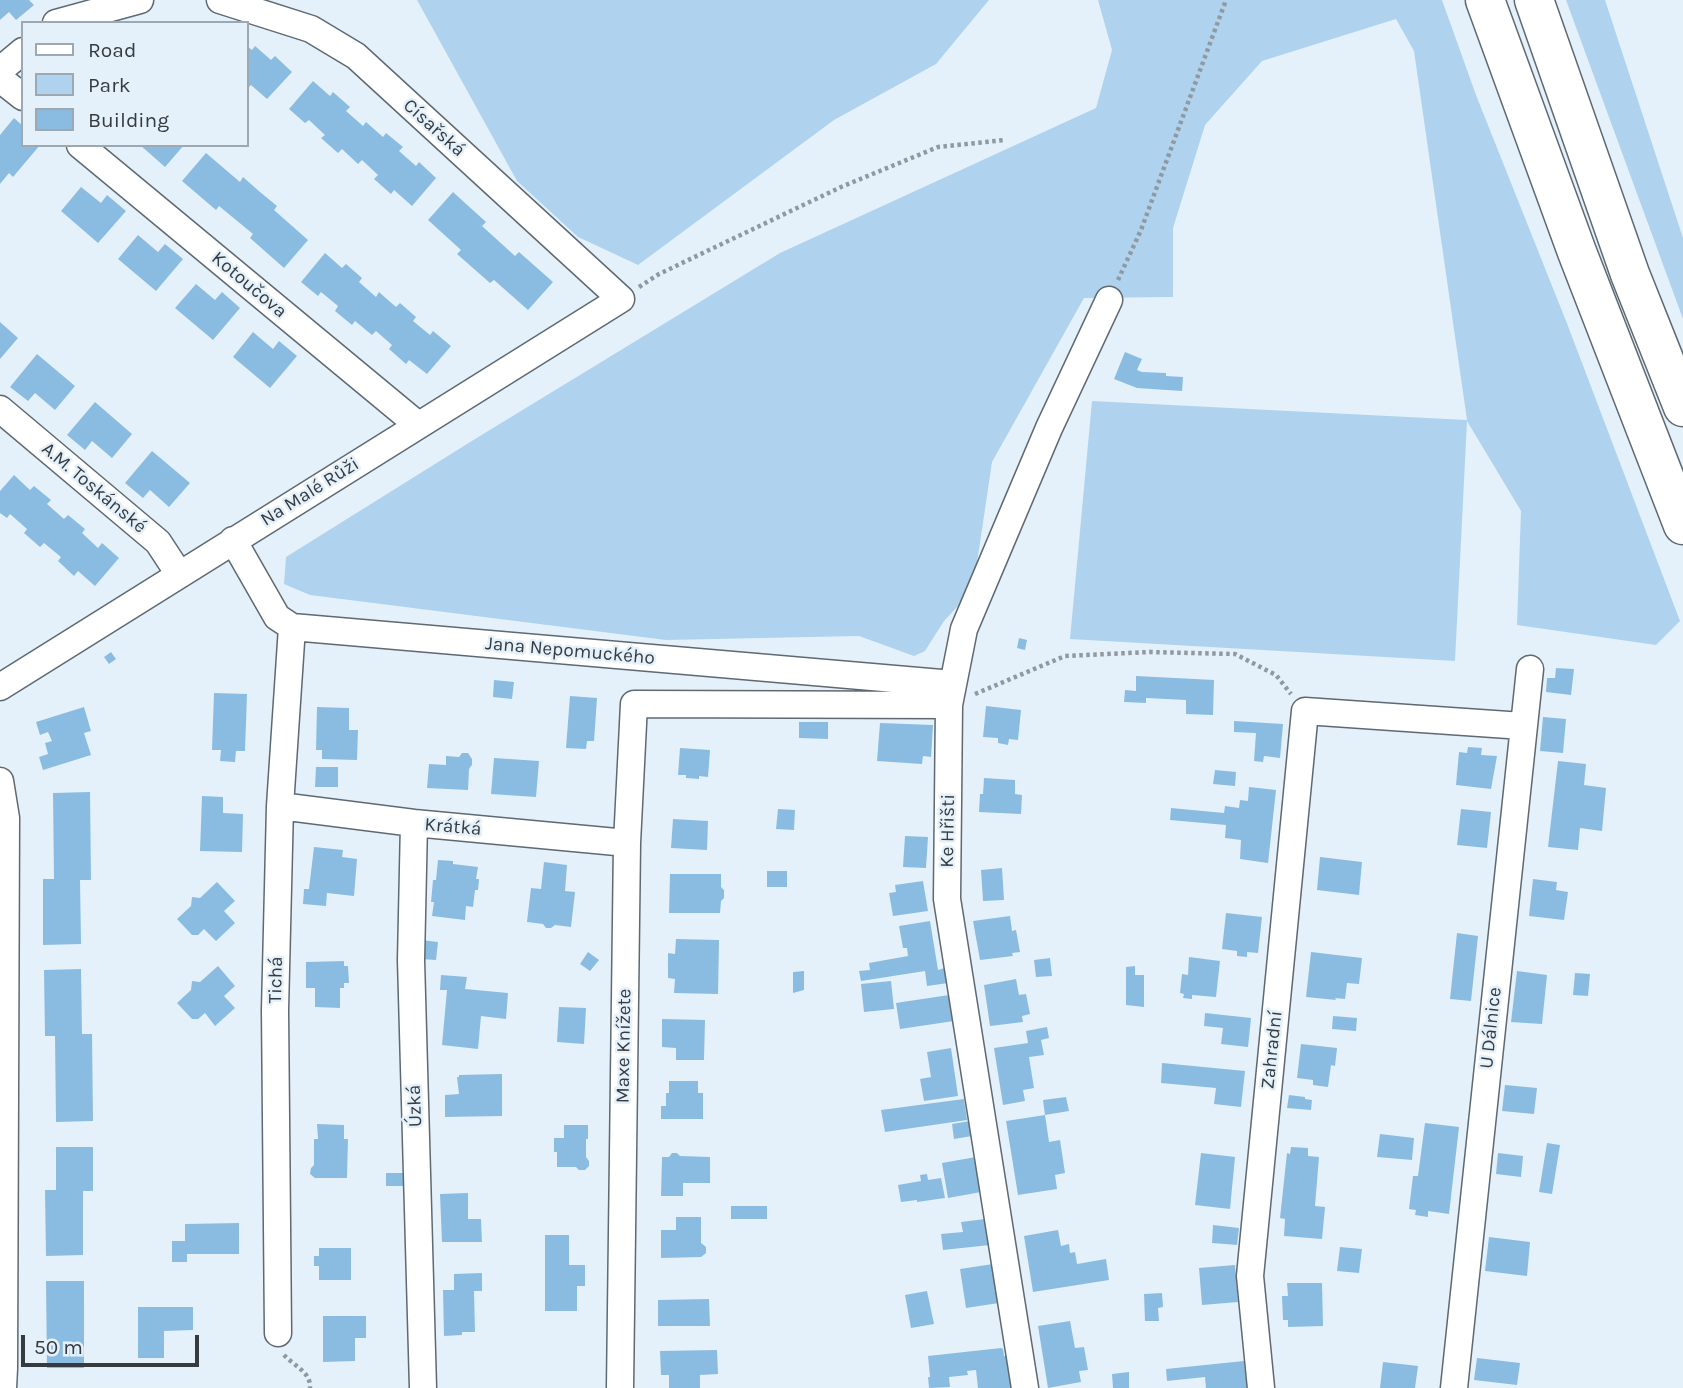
<!DOCTYPE html>
<html>
<head>
<meta charset="utf-8">
<style>
	body { margin:0 }
	#map { position:relative; width:1683px; height:1388px; overflow:hidden; background:#e4f1fb; font-family:Karla,sans-serif }
	canvas { display:block }
	.legend { position:absolute; left:21px; top:21px; width:228px; height:126px; box-sizing:border-box; background:#e4f1fb; border:2px solid #9ea8b0; margin:0; padding:9px 12px; list-style:none; font-size:21px; color:#363b3f }
	.legend li { display:flex; align-items:center; gap:14px; height:35px }
	.legend b { width:35px; border:2px solid #9ea8b0 }
	.scale { position:absolute; left:21px; top:1335px; width:178px; height:32px; box-sizing:border-box; border:4px solid #363b3f; border-top:0; padding-left:9px; font-size:21px; line-height:24px; white-space:nowrap; color:#363b3f; -webkit-text-stroke:5px #e4f1fb; paint-order:stroke }
</style>
</head>
<body>
<div id="map">
<canvas width="1683" height="1388"></canvas>
<ul class="legend">
<li><b style="height:9px;background:#fff"></b>Road</li>
<li><b style="height:19px;background:#afd3ee"></b>Park</li>
<li><b style="height:19px;background:#8abce2"></b>Building</li>
</ul>
<div class="scale">50 m</div>
</div>
<script>
const ctx = document.querySelector('canvas').getContext('2d');
ctx.lineJoin = 'round';
function fill(path, color) { ctx.fillStyle = color; ctx.fill(path, 'evenodd'); }
function strokePath(path, color, width, dash) { ctx.strokeStyle = color; ctx.lineWidth = width; ctx.lineCap = dash ? 'butt' : 'round'; ctx.setLineDash(dash || []); ctx.stroke(path); }
function label(font, color, halo, rows, align = 'center') {
  ctx.font = font + ' Karla,sans-serif'; ctx.lineWidth = 5; ctx.setLineDash([]); ctx.textBaseline = 'middle'; ctx.strokeStyle = halo; ctx.fillStyle = color; for (const [text, x, y, turn = 0] of rows) {
    ctx.save(); ctx.translate(x, y); ctx.rotate((+turn || 0) * Math.PI / 180); ctx.textAlign = isNaN(turn) ? turn : align; if (halo) ctx.strokeText(text, 0, 0); ctx.fillText(text, 0, 0); ctx.restore();
  }
}
const green = new Path2D(`
	M417,0H989L936,64L834,120L638,265L578,237L517,181Z
	M1098,0H1442L1476,95L1568,326L1680,621L1656,645L1517,625L1521,511L1467,421L1455,661L1070,639L1092,401L1467,420L1414,51L1396,19L1262,61L1205,125L1173,228V297L1084,298L992,462L973,590L944,621L925,651L914,656L859,636L666,640L310,595L284,584L286,557L475,439L780,253L1096,108L1112,50Z
	M1566,0H1605L1683,238V319Z`);
const building = new Path2D(`
	M0,0H29L34,5L16,20L9,12L0,20Z
	M247,46L252,50L255,46L271,60L275,56L292,72L267,99L251,85L247,89Z
	M313,81L330,96L333,92L350,107L346,111L363,126L366,122L383,137L386,133L403,147L399,151L416,166L419,162L436,178L412,206L394,190L391,194L374,179L378,175L362,160L358,164L342,149L338,153L321,138L325,135L309,120L305,123L289,109Z
	M14,118L23,126V145H40L13,177L9,173L0,184V135Z
	M140,145H184L165,167Z
	M206,153L240,182L243,177L260,192L277,206L274,210L308,240L284,268L250,238L253,234L219,206L216,210L182,181Z
	M81,187L101,203L107,195L126,211L98,243L61,211Z
	M453,192L486,222L482,226L515,256L519,252L553,282L528,310L494,280L490,283L457,254L461,250L428,220Z
	M138,235L158,252L165,244L183,259L156,291L118,259Z
	M325,253L342,268L346,264L362,278L359,282L376,297L379,292L396,307L400,303L416,317L413,321L430,335L433,331L451,346L427,374L409,360L406,364L389,349L392,345L376,331L372,335L355,321L352,325L335,311L338,306L321,292L318,296L301,282Z
	M196,284L215,300L222,292L240,308L213,340L175,308Z
	M0,322L18,338L0,359Z
	M253,332L273,349L279,341L297,356L270,388L233,357Z
	M1125,352L1142,359L1137,370L1142,372L1166,373V376L1183,377L1182,391L1137,388L1114,379Z
	M37,354L75,386L55,410L35,393L28,401L10,387Z
	M95,402L132,434L112,458L92,441L85,450L67,435Z
	M152,451L190,483L169,507L150,490L143,498L125,483Z
	M14,475L30,490L34,486L51,500L47,504L64,519L68,515L85,529L82,533L98,548L102,543L119,558L95,586L78,571L74,576L58,561L61,557L44,543L40,547L24,533L27,529L10,514L7,518L0,513V491Z
	M1019,638L1027,640L1025,650L1017,648Z
	M111,652L116,659L109,664L104,657Z
	M1556,668L1574,669L1571,695L1546,692L1547,678H1555Z
	M1136,676L1214,680L1213,715L1186,714V700L1146,698V703L1124,702L1125,690L1136,691Z
	M494,680L514,682L512,699L493,697Z
	M214,693L247,694L245,751H236L235,762L220,761L221,750H212Z
	M570,696L597,698L594,741H587L586,749L566,748Z
	M986,706L1021,710L1018,740L1009,739L1008,745L998,743V738L983,737Z
	M84,707L91,731L84,733L91,755L43,770L39,757L48,754L45,743L52,741L48,732L40,735L36,722Z
	M317,707L349,708V730H358L357,760L322,759V750H316Z
	M1543,717L1566,719L1563,753L1540,751Z
	M1234,721L1283,724L1280,758L1264,756L1263,762L1254,761L1256,733L1234,732Z
	M799,722H828V739L799,738Z
	M880,723L933,725L931,757L923,756L922,764L877,761Z
	M1468,747L1482,748L1481,755L1497,756L1491,789L1456,785L1459,752L1467,753Z
	M680,748L710,750L708,777L699,776V779L686,778V775H678Z
	M462,753H468L472,759V765L469,769L468,790L427,788L429,764L446,765V756L459,757Z
	M494,758L539,761L536,797L491,794Z
	M1558,761L1586,764L1584,785L1606,788L1602,831L1580,828L1578,850L1548,847Z
	M316,767H338V787H315Z
	M1215,770L1236,772L1235,786L1213,784Z
	M984,778L1015,780V794L1022,795L1021,814L979,812L980,794H983Z
	M1249,787L1276,790L1268,863L1240,859L1241,840L1225,838L1226,825L1170,820L1171,808L1224,813L1225,806L1239,808L1240,800L1248,801Z
	M90,792L91,880H80L81,944L43,945V879H54L53,793Z
	M202,796L223,797V813L243,814L242,852L200,851Z
	M778,809L795,810L794,830L776,829Z
	M1461,809L1491,812L1487,848L1457,845Z
	M673,819L708,821L707,850L671,848Z
	M905,836L928,837L926,868L903,867Z
	M314,847L343,850L342,857L357,859L354,896L327,893L326,906L303,904L304,889H309Z
	M1320,857L1362,862L1359,895L1317,890Z
	M438,860L453,861V864L478,867L476,879H479L478,890H475L473,907L466,906L465,920L432,916L434,902H431L433,880H436Z
	M544,862L567,865L565,891L575,892L571,927L555,925L551,928H546L543,924L527,922L531,888L541,889Z
	M1002,868L1004,900L983,901L981,870Z
	M767,871H787V887H767Z
	M670,874H721V887L724,890V898L721,901L720,913H669Z
	M1533,879L1557,882L1556,890L1568,892L1564,920L1529,916Z
	M923,881L928,911L893,916L889,893L896,892L895,885Z
	M217,882L235,901L224,911L235,923L216,941L204,929L198,935H192L177,919L191,906L192,897L200,898Z
	M1226,913L1262,917L1258,953L1247,952V957L1237,956V951L1222,949Z
	M1010,916L1012,931L1016,930L1020,952L1012,953L1013,956L980,960L973,921Z
	M930,921L938,970L945,968L948,983L927,986L925,971L861,981L859,971L870,970L869,963L908,956L907,948H903L899,926Z
	M1457,933L1478,936L1471,1001L1450,999Z
	M676,939L719,940L718,994L674,993L675,979L668,978V953L675,954Z
	M421,940L438,942L436,960L420,959Z
	M588,952L599,960L590,971L580,964Z
	M1311,952L1362,958L1359,984L1347,983L1345,999L1335,998L1336,1000L1306,997Z
	M1189,957L1220,961L1216,997L1192,995V999L1183,998L1184,994L1180,993L1182,974L1188,975Z
	M1050,958L1052,976L1036,977L1034,960Z
	M344,961V966H348L349,983H344V988H340V1008L315,1007V988H306V962Z
	M218,966L235,986L224,996L235,1008L215,1026L205,1013L198,1019H192L177,1003L191,990L192,981L200,982Z
	M1135,966V975H1144V1007L1126,1005V967Z
	M81,969L82,1034H92L93,1121L56,1122L55,1036H45L44,970Z
	M804,971V990L793,993V972Z
	M1517,971L1547,975L1542,1024L1511,1022Z
	M1575,973L1590,974L1588,996L1573,995Z
	M441,975L467,977L465,989L508,993L506,1019L481,1016L478,1049L442,1045L447,990H440Z
	M1016,979L1019,995L1026,994L1030,1014L1022,1016L1023,1022L990,1026L984,985Z
	M891,981L894,1009L864,1012L861,984Z
	M949,995L954,1021L900,1029L896,1003Z
	M559,1007L586,1008L584,1044L557,1042Z
	M1205,1013L1251,1018L1248,1047L1221,1044L1223,1028L1204,1026Z
	M1333,1016L1357,1018L1356,1031L1332,1029Z
	M662,1019L705,1020L704,1060H676V1048L662,1047Z
	M1047,1027L1049,1038L1041,1040L1044,1055L1029,1057L1034,1088L1023,1090L1025,1101L1003,1105L994,1048L1028,1043L1026,1031Z
	M1301,1044L1337,1048L1335,1066L1331,1065L1328,1087L1313,1085V1080L1297,1078Z
	M951,1048L958,1096L924,1101L920,1079L931,1077L927,1052Z
	M1162,1063L1245,1071L1241,1107L1214,1104L1216,1088L1161,1083Z
	M502,1074V1116L445,1117V1095L459,1094L457,1077H459V1075Z
	M669,1081H698V1093H703V1119H661V1106H666V1093H669Z
	M1505,1085L1537,1088L1534,1114L1502,1111Z
	M1289,1095L1305,1097V1099L1312,1100L1311,1110L1287,1108Z
	M1066,1097L1069,1111L1045,1115L1043,1100Z
	M964,1099L967,1120L885,1132L881,1110Z
	M1045,1115L1049,1142L1060,1140L1065,1173L1055,1175L1057,1189L1018,1195L1006,1121Z
	M970,1121L972,1136L954,1139L952,1124Z
	M1425,1123L1459,1127L1449,1214L1428,1211V1217L1415,1215L1416,1210L1409,1209L1413,1176H1418Z
	M317,1124L344,1125V1139H348L347,1178H315L310,1174L311,1168L314,1165V1139H318Z
	M564,1125H588V1139H586V1157L589,1161V1166L585,1170H579L576,1167H557V1152H554V1138H564Z
	M1380,1134L1414,1138L1412,1160L1377,1157Z
	M1547,1143L1560,1145L1552,1194L1539,1192Z
	M56,1147H93V1191H83V1255L46,1256L45,1190H56Z
	M1291,1147L1308,1148V1156L1319,1157L1315,1206L1325,1207L1322,1239L1284,1236L1285,1219L1280,1218L1287,1153L1290,1154Z
	M672,1153H677L680,1156L710,1157V1183H683V1196H661L662,1157H669Z
	M1201,1153L1235,1157L1230,1209L1195,1205Z
	M1498,1153L1523,1156L1521,1177L1496,1174Z
	M976,1157L981,1192L948,1198L942,1163Z
	M386,1173H403V1186H386Z
	M927,1174L928,1180L941,1178L945,1198L917,1202V1200L901,1202L898,1185L921,1181L920,1175Z
	M468,1193V1219H481L482,1242H442L440,1194Z
	M731,1206H767V1219H731Z
	M676,1217H701V1243L706,1247V1253L701,1257L661,1258V1230H676Z
	M985,1219L990,1245L943,1250L941,1234L963,1232L961,1222Z
	M239,1223V1254H187V1262H172V1241H185V1224Z
	M1213,1225L1239,1228L1237,1245L1212,1243Z
	M1058,1230L1061,1246L1069,1244L1070,1253L1075,1252L1077,1264L1106,1259L1109,1280L1033,1292L1024,1236Z
	M545,1235H569V1265H585V1286H577V1311H545Z
	M1489,1237L1530,1242L1527,1276L1485,1271Z
	M1340,1247L1362,1249L1359,1273L1337,1271Z
	M319,1248H351V1280H319V1266H314V1256H319Z
	M993,1264L999,1303L966,1308L960,1269Z
	M1235,1265L1238,1302L1202,1305L1199,1268Z
	M482,1273V1291H474L475,1332H462V1335L444,1336L443,1290H454V1274Z
	M46,1281H84V1368H47Z
	M1287,1283H1322L1323,1326L1288,1327V1320H1283L1282,1296H1288Z
	M927,1291L934,1324L911,1328L905,1295Z
	M1162,1293L1163,1307L1158,1308L1159,1321H1145L1144,1294Z
	M709,1299L710,1326H658V1300Z
	M138,1307H193V1330L164,1331V1358H138Z
	M323,1316H366V1338H355V1361L323,1362Z
	M1070,1321L1075,1348L1084,1347L1088,1370L1079,1371L1081,1382L1048,1388L1038,1326Z
	M1001,1348L1003,1349L1004,1356H1009L1013,1388H978L976,1370L967,1371L968,1375L949,1377L950,1387L929,1388L928,1377H930L928,1356Z
	M717,1350L718,1374L700,1375V1388H669V1375H661L660,1351Z
	M1477,1358L1520,1363L1517,1385L1474,1380Z
	M1244,1361L1247,1388H1206L1205,1377L1167,1381L1166,1369Z
	M1383,1362L1418,1366L1415,1388H1380Z
	M1129,1372V1388H1113L1112,1374Z`);
const path = new Path2D(`
	M1118,280L1141,230L1226,0
	M639,287L659,274L841,187L938,147L1005,140
	M975,694L1065,656L1150,652L1235,654L1276,675L1291,694
	M284,1355C294,1366 311,1372 310,1388`);
const street = new Path2D(`
	M56,23L140,0
	M0,70L23,51
	M0,79L23,97
	M80,145L418,425
	M0,409L158,542L179,574
	M233,540L277,617L292,627L953,684
	M0,687L621,299L356,56L311,29L220,0
	M0,781L6,818L4,1368L3,1388
	M280,806L414,823L627,843
	M414,823L411,960L423,1388
	M278,1333L275,1010L280,806L292,627
	M620,1388L627,843L634,704L949,705
	M1025,1388L947,899L949,705L964,629L1049,428L1109,300
	M1261,1388L1250,1276L1305,711L1523,726
	M1454,1388L1530,669`);
const highway = new Path2D(`
	M1485,0L1577,252L1683,525
	M1534,0L1630,274L1683,407`);
const streetNames = [
	["Císařská",434,128,42],
	["Kotoučova",249,285,40],
	["A.M. Toskánské",94,488,40],
	["Na Malé Růži",310,492,-32],
	["Jana Nepomuckého",570,651,5],
	["Krátká",453,827,5],
	["Ke Hřišti",948,831,-89],
	["Tichá",276,980,-89],
	["U Dálnice",1491,1028,-84],
	["Maxe Knížete",624,1046,-89],
	["Zahradní",1272,1050,-84],
	["Úzká",415,1106,-92]
];
fill(green, '#afd3ee');
fill(building, '#8abce2');
strokePath(street, '#5e6972', 29);
strokePath(highway, '#5e6972', 41);
strokePath(path, '#9099a0', 4.5, [3.5, 3.5]);
strokePath(street, '#fff', 26);
strokePath(highway, '#fff', 38);
label('19px', '#363b3f', '#e4f1fb', streetNames);
</script>
</body>
</html>
